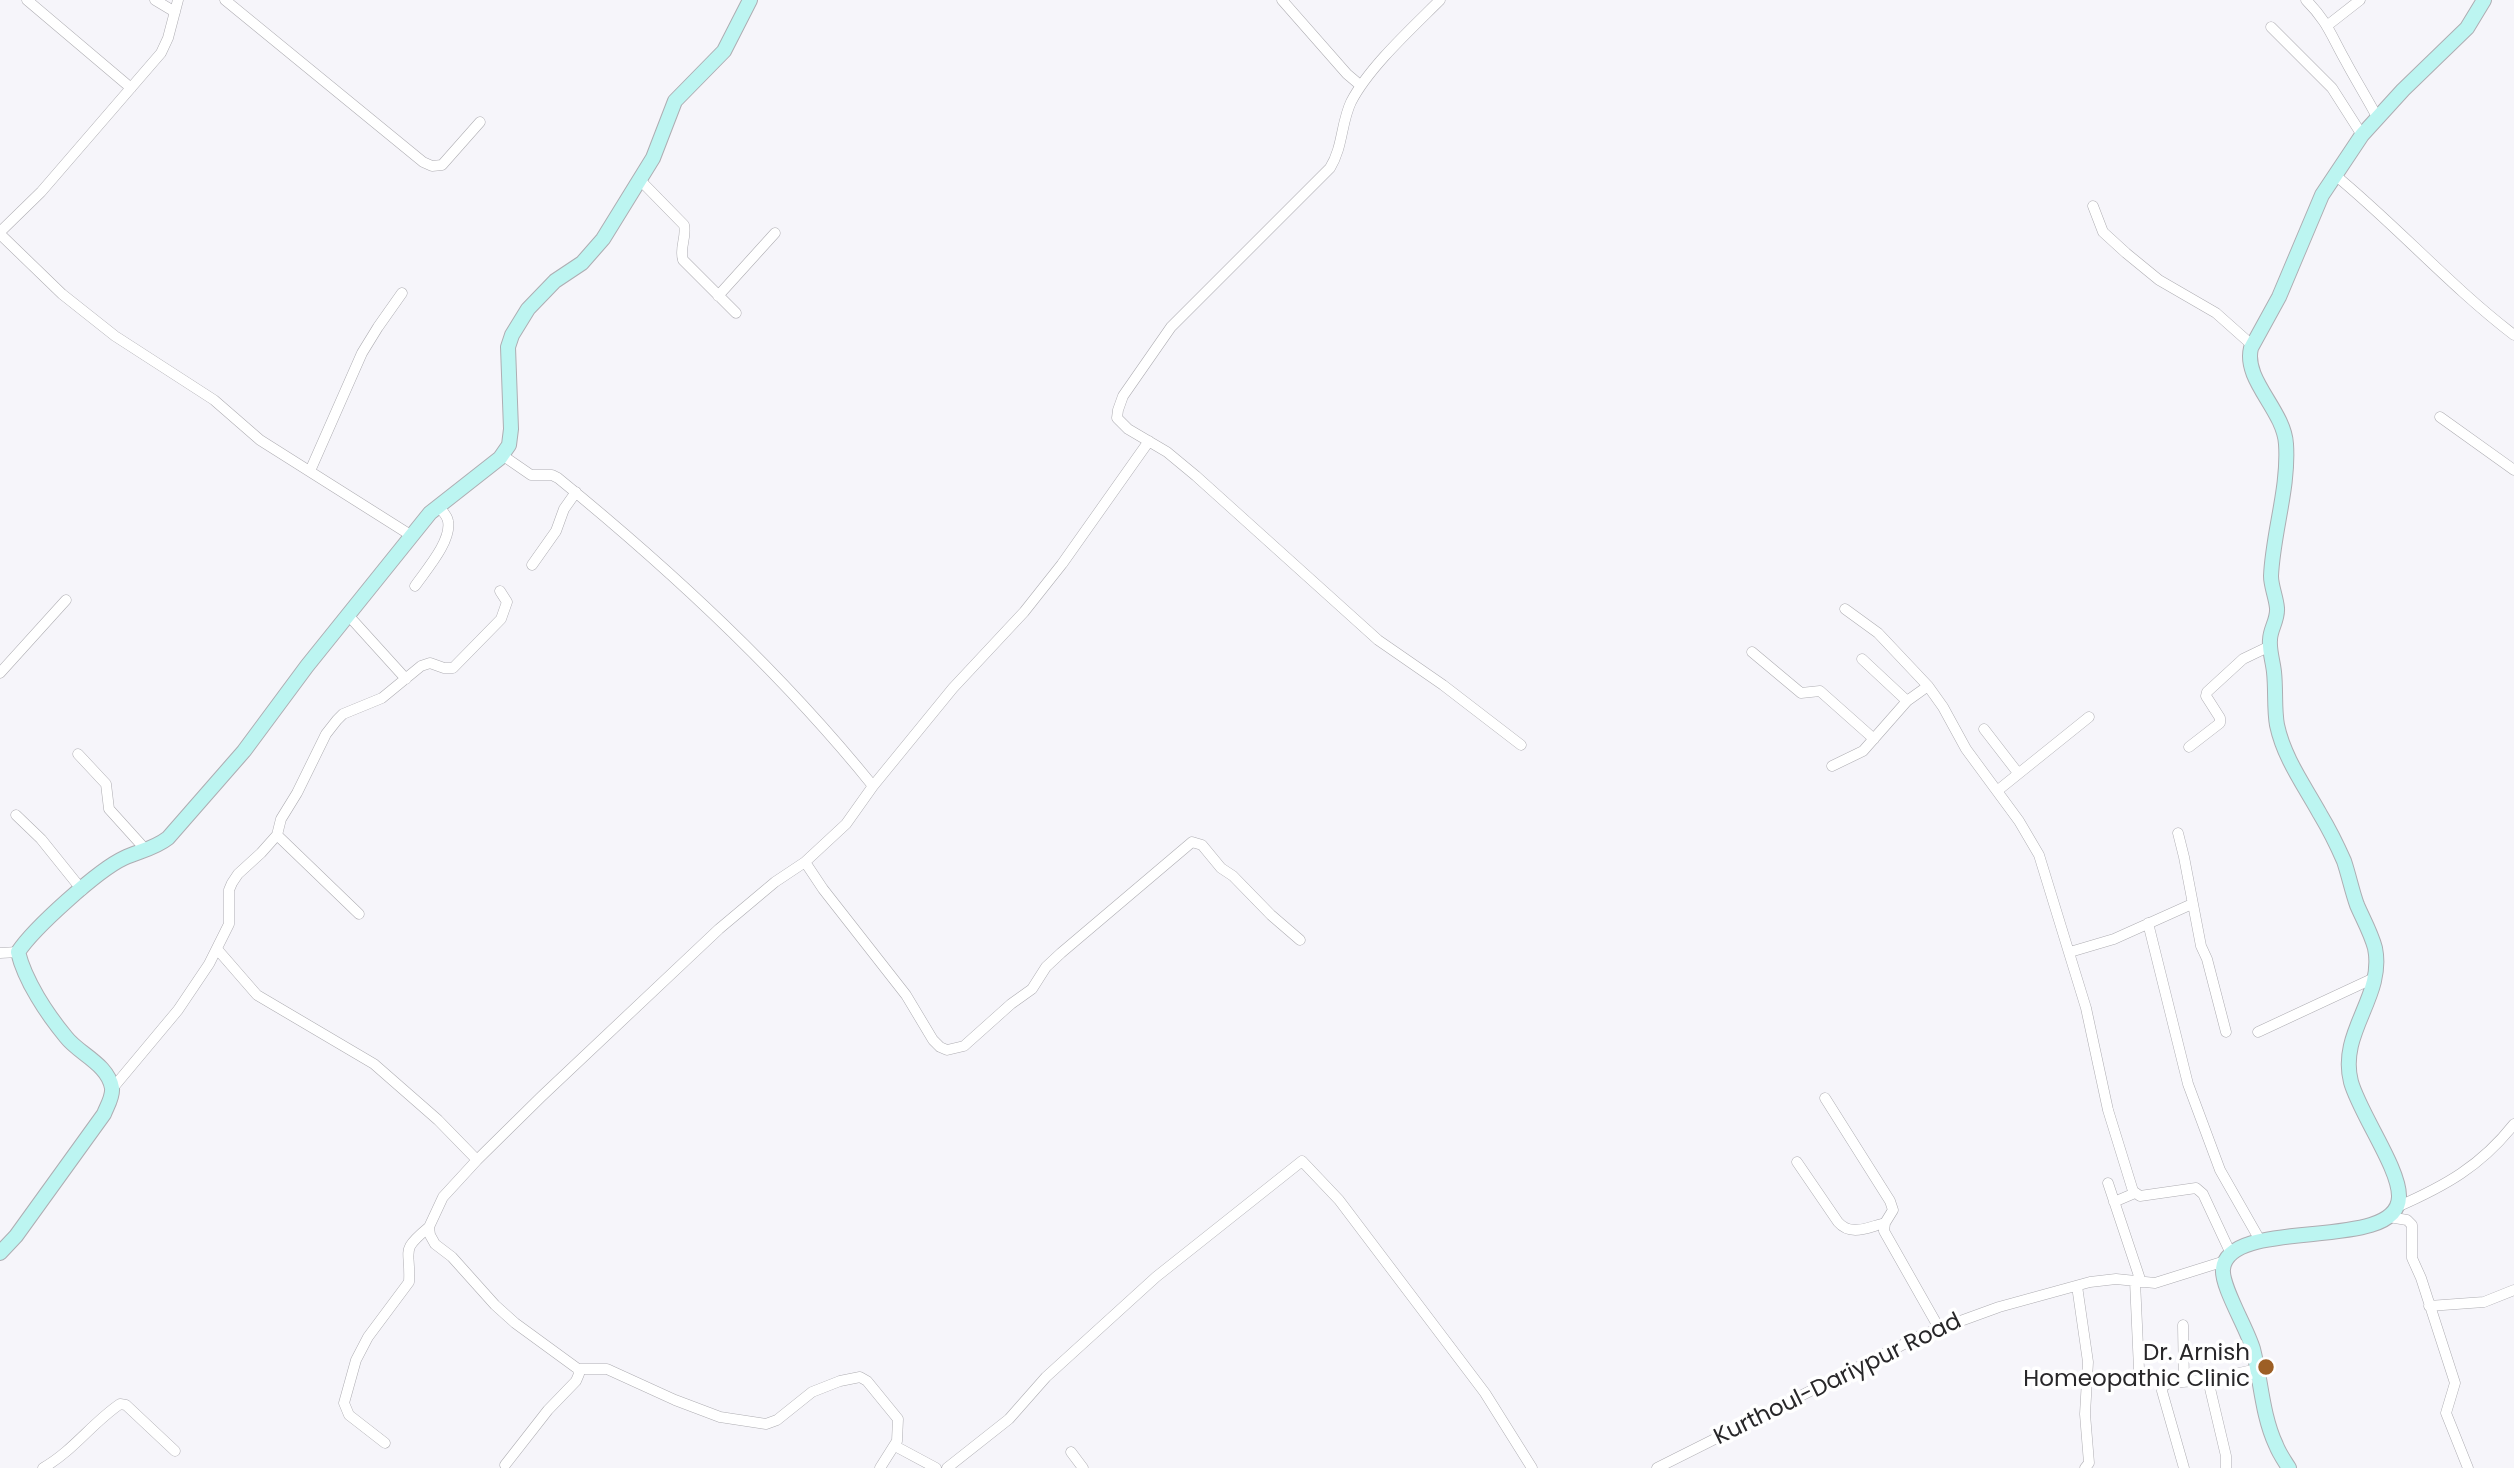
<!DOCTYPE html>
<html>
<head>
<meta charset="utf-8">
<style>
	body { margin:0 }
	canvas { display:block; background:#f6f5fa }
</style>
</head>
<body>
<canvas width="2514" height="1468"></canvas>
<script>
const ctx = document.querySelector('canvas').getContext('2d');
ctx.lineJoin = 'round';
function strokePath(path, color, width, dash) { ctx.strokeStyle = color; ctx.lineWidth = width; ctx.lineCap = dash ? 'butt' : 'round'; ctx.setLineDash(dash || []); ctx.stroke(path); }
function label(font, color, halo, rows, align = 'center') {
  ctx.font = font + ' Poppins,sans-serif'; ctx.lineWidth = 7; ctx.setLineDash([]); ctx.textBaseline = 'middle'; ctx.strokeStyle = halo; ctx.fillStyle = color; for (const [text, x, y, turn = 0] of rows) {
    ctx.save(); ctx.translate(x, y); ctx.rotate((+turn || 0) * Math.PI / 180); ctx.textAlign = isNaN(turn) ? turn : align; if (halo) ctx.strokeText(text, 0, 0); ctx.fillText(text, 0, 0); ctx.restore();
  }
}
const street = new Path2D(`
	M27,0L131,88
	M155,0L175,12
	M225,0L423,162L432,166L442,165L480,122
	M1282,0L1347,74L1360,85
	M1440,0C1412,28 1369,67 1351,102C1341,123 1343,147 1330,168L1171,327L1123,396L1118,410L1117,418L1128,429L1167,452L1196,476L1378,640L1443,685L1521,745
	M2306,0C2327,21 2331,35 2345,60C2355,79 2367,98 2377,117
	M2328,25L2360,0
	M2271,27L2332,88L2362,135
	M2335,175C2397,226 2450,286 2514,335
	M640,180L684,225C687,237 679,248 683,260L736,313
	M2093,206L2103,232L2126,253L2159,280L2216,313L2252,345
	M0,232L41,192L161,53L168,38L178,0
	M0,234L62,294L115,336L214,400L260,440L412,536
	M718,296L775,233
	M2440,417L2514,470
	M502,455L531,475H552L558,478C672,571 780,671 873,786
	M310,471L362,353L378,327L402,293
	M532,565L556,531L564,509L576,492
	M415,586C426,570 452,541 448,521C447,515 442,511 439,507
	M1845,609L1878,633L1928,686L1943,707L1966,749L2019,821L2039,855L2086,1008L2108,1110L2133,1191L2140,1196L2196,1188L2203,1194L2231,1254
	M348,615L406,679
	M1752,652L1801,693L1820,691L1874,739
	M1862,659L1907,701
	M0,673L66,600
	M1984,729L2018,773
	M2189,747L2220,723V718L2206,696L2207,692L2243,659L2270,646
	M78,754L106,784L109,809L146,850
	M1832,766L1863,751L1907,701L1928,686
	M1997,791L2089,717
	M16,815L41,839L82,890
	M2178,833L2184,857L2201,946L2207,959L2226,1032
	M277,835L359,914
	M805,862L823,889L906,995L933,1040L940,1047L947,1050L964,1046L1011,1004L1032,989L1046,967L1061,953L1192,842L1202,845L1221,868L1233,876L1271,915L1300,940
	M2148,923L2188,1084L2220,1170L2261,1242
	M217,949L257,995L374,1064L438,1120L477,1160
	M2070,952L2114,939L2192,904
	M0,953L18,952
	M2258,1032L2374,978
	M112,1089L178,1010L209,964L229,924V890L232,883L238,874L261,853L277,835L281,819L297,793L326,734L337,720L343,714L382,698L421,666L430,663L444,668H453L501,619L507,602L500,591
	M1825,1098L1890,1201L1893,1210L1885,1223L1884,1231L1939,1328
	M1797,1162L1838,1222C1851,1237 1868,1227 1885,1223
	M2108,1183L2141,1282
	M2114,1202L2135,1193
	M2397,1207C2445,1186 2481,1166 2514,1124
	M2389,1217L2407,1220L2412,1225V1258L2421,1278L2455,1383L2446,1413L2468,1468
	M2135,1281L2139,1369
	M2077,1286L2088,1362L2085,1414L2089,1463L2085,1468
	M2429,1306L2484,1302L2514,1290
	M2183,1325L2184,1382
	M578,1369H607L675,1400L720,1417L766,1424L777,1420L812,1392L840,1381L860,1377L867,1381L898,1419L897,1441L880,1468
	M2208,1380L2226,1456V1468
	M385,1443L349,1415L344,1403L356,1360L368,1337L409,1282C411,1248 399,1252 429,1227
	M895,1446L936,1468
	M1071,1452L1083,1468
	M505,1465L548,1410L576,1381L579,1374L578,1369L515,1323L495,1305L452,1257L435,1244L430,1235L429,1227L443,1197L477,1160L542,1096L719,929L775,882L805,862L846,824L873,786L953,688L1024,612L1062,564L1149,441
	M43,1468C73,1451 92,1423 120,1404L126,1405L175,1451
	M947,1468L1009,1419L1046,1377L1156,1277L1302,1161L1339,1200L1485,1393L1532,1468
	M1657,1468L1922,1335L1999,1307L2090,1282L2116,1279L2155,1283L2225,1261
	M2184,1468L2162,1391L2163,1386L2169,1383L2208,1380L2257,1369`);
const secondary = new Path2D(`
	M0,1253L16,1236L104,1114C107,1106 113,1097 112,1088C108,1064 79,1054 66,1037C47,1014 25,981 18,952C34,928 98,870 124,858C139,851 154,849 168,838L244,751L307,666L430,513L500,458L509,445L511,429L508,347L512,335L528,309L555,281L582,263L603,239L653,158L675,101L724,51L750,0
	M2289,1468C2284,1460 2279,1453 2276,1445C2262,1415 2261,1380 2253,1349C2247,1328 2221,1286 2223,1269C2228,1215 2398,1254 2399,1197C2400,1169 2360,1114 2351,1082C2338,1032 2385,997 2375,948C2371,933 2363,919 2357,905C2352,891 2349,876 2344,861C2337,845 2329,829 2320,814C2304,785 2284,758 2277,725C2274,708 2276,690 2274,672C2273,662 2269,650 2270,640C2270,629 2278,620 2277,608C2276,597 2271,586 2271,576C2273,532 2289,488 2286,444C2284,410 2243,380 2251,348L2279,297L2322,195L2362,135L2403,90L2467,28L2484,0`);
const markers = [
	[2266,1367,9,"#9d5f25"]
];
const poiNames = [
	["Dr. Arnish",2250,1354],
	["Homeopathic Clinic",2250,1380]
];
const streetNames = [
	["Kurthoul-Dariypur Road",1838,1380,-26]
];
strokePath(street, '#aeadb2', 11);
strokePath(secondary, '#aeadb2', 16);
strokePath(street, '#fff', 10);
strokePath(secondary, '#bcf5f1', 14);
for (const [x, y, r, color] of markers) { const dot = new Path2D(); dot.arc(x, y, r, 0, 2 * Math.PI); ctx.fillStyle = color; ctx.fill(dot); strokePath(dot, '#fff', 2.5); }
label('23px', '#282729', '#fff', poiNames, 'right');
label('23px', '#282729', '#fff', streetNames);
</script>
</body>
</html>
